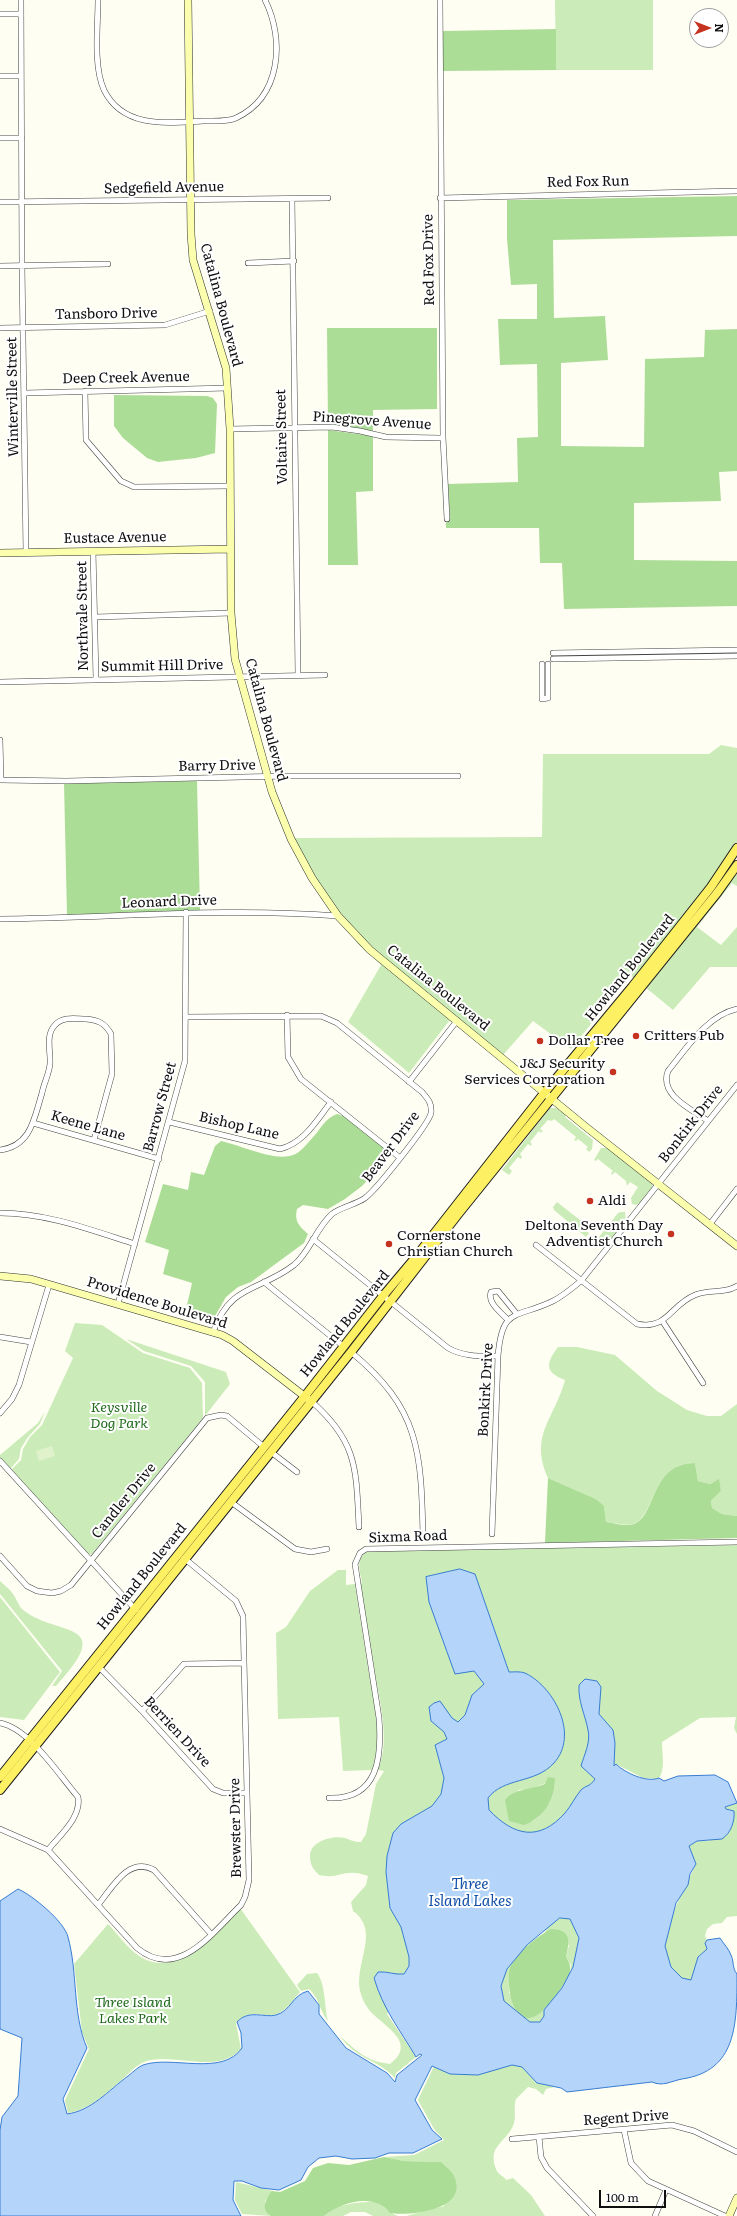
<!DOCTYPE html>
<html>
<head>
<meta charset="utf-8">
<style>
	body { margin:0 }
	#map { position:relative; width:737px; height:2216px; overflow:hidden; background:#fffef2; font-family:Literata,serif }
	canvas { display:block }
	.north { position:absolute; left:689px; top:8px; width:40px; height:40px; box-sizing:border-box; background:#fff; border:1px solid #9f9f9f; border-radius:50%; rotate:90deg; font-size:11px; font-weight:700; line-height:16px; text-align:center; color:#0f0f0f }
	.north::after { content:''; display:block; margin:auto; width:14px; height:18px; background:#c63220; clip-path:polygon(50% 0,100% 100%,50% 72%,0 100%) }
	.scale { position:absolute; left:599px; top:2190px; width:67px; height:18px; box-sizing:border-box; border:2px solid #0f0f0f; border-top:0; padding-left:5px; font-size:12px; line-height:14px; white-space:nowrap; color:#0f0f0f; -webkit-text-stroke:3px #fff; paint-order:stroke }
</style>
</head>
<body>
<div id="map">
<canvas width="737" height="2216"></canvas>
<div class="north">N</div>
<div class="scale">100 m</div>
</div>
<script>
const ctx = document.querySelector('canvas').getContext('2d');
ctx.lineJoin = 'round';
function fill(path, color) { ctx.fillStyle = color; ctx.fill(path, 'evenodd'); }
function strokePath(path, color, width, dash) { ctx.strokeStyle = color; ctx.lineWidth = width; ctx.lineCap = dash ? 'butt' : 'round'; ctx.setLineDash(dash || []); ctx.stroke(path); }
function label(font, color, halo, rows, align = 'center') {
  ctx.font = font + ' Literata,serif'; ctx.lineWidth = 4; ctx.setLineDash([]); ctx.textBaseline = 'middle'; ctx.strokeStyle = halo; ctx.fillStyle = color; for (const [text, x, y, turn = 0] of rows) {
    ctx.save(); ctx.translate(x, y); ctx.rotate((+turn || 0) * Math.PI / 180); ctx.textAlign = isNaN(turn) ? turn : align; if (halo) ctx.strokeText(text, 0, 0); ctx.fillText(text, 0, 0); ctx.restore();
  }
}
const green = new Path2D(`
	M555,0H653V70H556Z
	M721,745L737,748V843L723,866L635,979L630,975L571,1049L533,1021L503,1055C431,994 326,931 295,838L542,837L543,754H709Z
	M737,870V886L732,883L697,927L721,945L737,927V967H710L673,1010L645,987Z
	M336,918L368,952L453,1022L449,1021L409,1073L348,1022L381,965L359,945Z
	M550,1108H556L566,1115L565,1117L593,1140L592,1149L589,1152L586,1149L588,1147L578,1139L576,1141L574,1140L576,1137L554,1119L552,1121L548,1120L540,1129L543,1131L541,1133L539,1131L530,1142L532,1144L531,1146L528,1144L520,1154L522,1157L521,1159L518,1157L509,1168L512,1171L509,1175L502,1170Z
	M601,1148H608L651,1182L653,1187L643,1201L636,1205L632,1204L631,1198L638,1187L630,1182L627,1186L626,1181L615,1172L612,1175L611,1173L613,1171L598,1159L596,1161L594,1160Z
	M557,1202L585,1224L583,1228L589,1233L586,1237L554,1210L553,1207Z
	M621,1212H625L626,1222L607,1245L600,1248L595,1242L618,1213Z
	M75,1323L102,1325L143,1353L190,1368L202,1383L203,1418L92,1554H87L11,1470L21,1460L23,1449L30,1437L42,1425L73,1358L65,1351Z
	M126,1339L226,1372L230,1384L205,1416V1382L191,1366L144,1351Z
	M558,1347H577L615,1355L657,1391L687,1410L707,1416H721L737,1404V1516L722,1514L712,1508L711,1501L721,1491L718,1480L710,1484L698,1481L695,1463C651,1462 656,1516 633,1524C625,1526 614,1523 606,1522L604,1507L596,1499L548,1478C529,1435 554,1420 565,1380C544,1372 546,1363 558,1347Z
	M45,1411L40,1424L28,1437L21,1448L19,1459L10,1469L0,1458V1455L38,1423Z
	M737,1545V1734L734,1728L736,1717L700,1718L662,1742C662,1753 666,1771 658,1779L643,1778L616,1764L596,1781L552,1826L532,1836L493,1830L467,1711L462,1720L446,1731L470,1847L387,2014L416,2057L396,2073L395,2078C379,2060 355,2059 340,2036C358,2052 366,2061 390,2064C418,2043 385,2027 371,2012C367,2008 362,1999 361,1994C352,1965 382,1932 353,1911L351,1902L366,1885L368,1876C344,1867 340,1880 319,1875C313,1869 310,1865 310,1856C310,1841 333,1835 345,1838C351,1840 354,1842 361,1842L366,1834L376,1784L384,1771L378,1770C391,1739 379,1700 374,1668C369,1639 364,1611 360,1583L362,1582C360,1571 355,1559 367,1551ZM555,1779C555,1797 548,1810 533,1821L518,1790L532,1789Z
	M338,1570H346V1585L355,1584C359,1612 364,1640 368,1668C374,1700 386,1739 372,1770L343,1771L339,1717L278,1719L276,1633L286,1627L310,1591Z
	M0,1581C4,1585 10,1589 13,1594C16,1598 18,1604 21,1608C53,1638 120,1617 56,1686H52L62,1671L0,1594Z
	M0,1597L60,1672L24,1720L0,1717Z
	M737,1803V1916L727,1917L722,1923L713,1924L707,1929L705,1936L707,1940L705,1943L707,1949L698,1957L697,1975L692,1981L673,1977C670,1971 665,1963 664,1957C660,1931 686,1887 696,1864L689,1846L697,1841H709L726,1809L724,1808Z
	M240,1908L300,1992C293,2000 287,2010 277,2014C266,2019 251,2006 236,2023L241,2049C216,2076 172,2051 144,2062C137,2065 130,2072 125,2077C109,2091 89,2110 68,2113L65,2101L67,2096L89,2049L82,2032L74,1964L108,1924C117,1933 125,1945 135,1953C175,1985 214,1933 240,1908Z
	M564,1912L582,1931L577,1965L571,1970V1965L566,1957L569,1945L545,1932L551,1920Z
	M529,1945L510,1966L509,1993L537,2015L544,2010V2020L537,2034L500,1998L496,1978L519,1946Z
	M317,1973C326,1985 324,2006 328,2021C319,2010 320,1999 309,1989L301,1991L297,1985L307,1974Z
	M507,2055L559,2086L546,2089L543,2095L536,2089L528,2087L516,2099C513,2107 517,2118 513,2126C506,2142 487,2146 496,2169C498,2175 503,2175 506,2180L513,2178L531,2195L545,2216H406L444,2206L441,2162L404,2161L384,2157L414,2155L444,2140L434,2129L418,2100L434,2066Z
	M236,2182L273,2191L265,2201L268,2214L271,2216L242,2214L235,2200Z
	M376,2202C385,2206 389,2213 398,2216H373L365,2212H351L343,2216H324C339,2203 357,2202 376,2202Z`);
const forest = new Path2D(`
	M556,29V70L443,71V31Z
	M737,196V236L553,240L554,318L605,316L608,360L561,363V446L644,447L645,359L704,357L705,330L737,329V471L719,472L721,501L634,503V560L737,561V606L564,609L562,563H540L539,528H446V521H450L448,484L518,482L517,438L538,437L537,364L500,365L498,319H537V284L511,285L507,239V200Z
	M327,328H437V409L373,410V431L328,425Z
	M114,395L207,396L213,398L217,404L215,453L196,458L158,462L147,458L123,438L114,426Z
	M328,430L373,436V491L356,492L358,565H328Z
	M197,781L200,910L67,916L64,783Z
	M337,1114L346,1117L388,1151L387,1160L362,1186L345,1199L328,1209L303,1205L297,1209C294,1221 299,1226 308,1234L304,1243L251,1282L238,1287L226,1297L215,1316L207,1320L185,1314L192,1283L163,1274L169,1250L145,1242L163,1184L188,1190L191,1172L204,1175L215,1146L221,1141C240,1145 275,1162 293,1155C300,1153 308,1143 313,1137C322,1128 324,1119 337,1114Z
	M695,1463L698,1481L710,1484L719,1479L721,1491L711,1501L712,1508L722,1514L737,1516V1538L545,1543L548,1478L596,1499L604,1506L606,1522C614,1523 625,1527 634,1524C657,1515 650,1463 695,1463Z
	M548,1777L555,1778C555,1801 544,1817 524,1825L509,1821L505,1800C515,1788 531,1790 545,1784Z
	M551,1929C571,1929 570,1941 566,1957C574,1969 570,1975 562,1987C558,1994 545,2010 539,2014C517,2029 509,1998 509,1983C509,1978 508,1970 511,1965C520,1950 536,1937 551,1929Z
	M384,2157L404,2161L441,2162C447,2168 455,2173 456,2182C463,2211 408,2216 390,2213C375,2192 341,2202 324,2216H271C260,2210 266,2198 272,2191L280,2192L305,2181L313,2168L328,2163L349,2165Z`);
const pitch = new Path2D(`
	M52,1446L55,1456L39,1461L36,1451Z`);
const water = new Path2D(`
	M460,1569L475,1574L509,1672C514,1672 522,1671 527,1674C555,1689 579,1735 554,1763C535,1784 504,1777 488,1798L489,1810C514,1836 539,1842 565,1813C571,1806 575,1797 581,1790C586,1785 590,1787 595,1779L581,1766C584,1755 591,1742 588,1730C585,1714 578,1702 579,1685L585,1679L597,1681L601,1687L599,1714L613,1730L615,1743L614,1766L616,1764C625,1773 647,1783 659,1778L664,1781L678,1776L715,1775L728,1782L737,1803L725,1807L726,1809L734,1811C735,1821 731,1833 722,1839L697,1841L689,1846L696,1864L690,1874L688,1885L676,1903L665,1946L671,1967L682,1978L691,1980L698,1957L707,1949L705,1943L707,1940L720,1938C723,1943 729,1949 731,1955C734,1961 732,1968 737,1974C737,2024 737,2071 682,2079C671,2081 663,2087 652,2082L567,2092L561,2088L537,2083L522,2067L512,2065L478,2075L450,2074L432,2066L415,2100L432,2130L442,2139L413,2153H389L375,2158L352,2159L336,2156L319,2158L308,2167L301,2180L279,2190L261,2188L242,2181H234L233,2200L241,2216H0V2130L2,2117L18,2096L22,2038L0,2029V1901L18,1889C32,1895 64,1921 68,1937C78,1973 72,2013 87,2048L63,2099L67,2114C91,2111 109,2090 128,2076C133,2072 138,2067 143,2065C172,2055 222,2077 242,2048L241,2033L237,2022C249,2009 264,2018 276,2015C291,2011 292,1995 308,1991L319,2005V2014L346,2048L387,2073L395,2082L397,2075L422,2055L420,2054L416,2057C400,2030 383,2009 374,1978L378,1972C387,1971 394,1975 404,1974L409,1966V1957L401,1927L390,1908L386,1872L387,1856L393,1833L401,1824L432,1806L441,1794L444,1778L435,1745L447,1739L444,1732L431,1721L429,1707L434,1703L440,1701L452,1718L458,1722L465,1715L472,1695L484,1684L474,1671L455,1674L429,1602L426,1577ZM560,1918L570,1919L579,1938L573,1967L562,1988L544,2010V2016L540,2022H530L504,2001L501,1986L507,1969L527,1945Z`);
const street = new Path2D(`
	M21,0L22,266L26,553
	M98,0C98,26 93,66 104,90C123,129 168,123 203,121C213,121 228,122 236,118C281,97 285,40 265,0
	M440,0L443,437L447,519
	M0,14H21
	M0,76H21
	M0,138H22
	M440,198L737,191
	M292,199L298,675
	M0,202L328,198
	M248,263L294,261
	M0,266L108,264
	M0,328L165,325L210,311
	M85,391L86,440L121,481L134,487L230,486
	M25,393L228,388
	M230,429L332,427L360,431L386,437L440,438
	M93,551L96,679
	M95,617L231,613
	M553,653L737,650
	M553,659L737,656
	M542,664V699L548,698V664
	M0,682L325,675
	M0,740L1,780
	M0,780L66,781L287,776H458
	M0,919C113,918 225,907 338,916
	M287,1015L288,1057L301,1079L399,1157
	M185,1017L321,1016L337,1023L422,1092C428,1099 432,1103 431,1113C429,1124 376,1190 365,1198C355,1205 341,1207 332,1214C316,1228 310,1252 294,1265C259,1292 231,1283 213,1332
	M409,1082L456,1022
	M708,1121C691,1109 659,1095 668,1071C687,1048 706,1016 737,1009
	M169,1122L280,1149C304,1143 316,1121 331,1102
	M33,1123L159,1159
	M0,1150C31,1146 34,1119 42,1093C44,1083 49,1074 50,1064C51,1052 45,1035 55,1025C63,1016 75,1019 86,1019C98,1020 105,1023 111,1034L112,1074L94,1140
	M0,1213C47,1213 91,1230 135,1244
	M710,1224L737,1189
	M313,1239L448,1348C464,1357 480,1356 498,1356
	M536,1245L637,1324C668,1330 670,1305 695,1295C708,1289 725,1294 737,1286
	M264,1282L343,1346
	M118,1304L185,1061L186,912
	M508,1320C501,1312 487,1303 491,1292L498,1291L516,1313
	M663,1322L703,1383
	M0,1337L31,1342
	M351,1352C420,1409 421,1451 423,1535
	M311,1401C358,1442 356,1469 359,1527
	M0,1413L12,1399L19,1385L49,1285
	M271,1452L297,1472
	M0,1461L136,1610
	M231,1502L295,1549L311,1552L327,1549
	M492,1534L498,1356C502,1306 516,1319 553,1301C563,1296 572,1288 581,1281L737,1085
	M0,1556L27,1586L37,1591L52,1593L61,1591L71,1585L207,1418L221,1415L227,1416L264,1447
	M98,1666L142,1711L213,1789L223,1793H247
	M142,1711L184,1664L244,1663
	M0,1723C29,1728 59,1775 78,1797C82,1817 59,1836 48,1850
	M329,1798C379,1800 382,1756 379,1718L355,1564L360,1553L366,1549L737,1542
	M0,1829L48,1850L137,1948C178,1982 213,1932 241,1905L245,1897L249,1880L243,1616L236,1601L184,1558
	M98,1905C112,1888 128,1856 154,1870L211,1934
	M624,2130L631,2163L648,2181L725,2216
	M539,2137L541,2157L547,2168L593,2216
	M512,2139L672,2125L694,2131L737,2152
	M655,2216L666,2190`);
const secondary = new Path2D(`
	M188,0L191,234L193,260L226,368L230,429L231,613L235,659L272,792L291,839L312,878L338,916L370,950L586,1127L737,1246
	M0,553L231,549
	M0,1276L31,1279L222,1335L233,1341L308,1399
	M729,2216L737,2198`);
const primary = new Path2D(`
	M0,1777L305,1396L383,1296L415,1258L545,1092L632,987L711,887L737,848
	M0,1790L351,1352L459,1213L717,893L737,865`);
const markers = [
	[636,1036,4,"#c63220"],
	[540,1041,4,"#c63220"],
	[613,1072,4,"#c63220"],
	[590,1201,4,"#c63220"],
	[671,1234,4,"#c63220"],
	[389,1244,4,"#c63220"]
];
const streetNames = [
	["Red Fox Run",588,182,-1],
	["Sedgefield Avenue",164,188,-1],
	["Red Fox Drive",429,260,-91],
	["Catalina Boulevard",221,305,75],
	["Tansboro Drive",106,314,-1],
	["Deep Creek Avenue",126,378,-1],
	["Winterville Street",13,397,-91],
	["Pinegrove Avenue",372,421,4],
	["Voltaire Street",282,437,-91],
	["Eustace Avenue",115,538,-1],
	["Northvale Street",83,616,-91],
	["Summit Hill Drive",162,666,-1],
	["Catalina Boulevard",266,720,75],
	["Barry Drive",217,766,-1],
	["Leonard Drive",169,902,-2],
	["Howland Boulevard",630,968,-51],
	["Catalina Boulevard",438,988,39],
	["Barrow Street",160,1107,-75],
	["Bonkirk Drive",691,1124,-52],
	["Keene Lane",88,1126,16],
	["Bishop Lane",239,1126,13],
	["Beaver Drive",391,1147,-53],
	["Providence Boulevard",157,1303,17],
	["Howland Boulevard",345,1324,-51],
	["Bonkirk Drive",486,1390,-87],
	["Candler Drive",124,1501,-51],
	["Sixma Road",408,1537,-2],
	["Howland Boulevard",142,1577,-51],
	["Berrien Drive",177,1732,47],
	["Brewster Drive",236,1828,-91],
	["Regent Drive",626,2118,-4]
];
const poiNames = [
	["Critters Pub",644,1036],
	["Dollar Tree",548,1041],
	["J&J Security",605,1064,"right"],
	["Services Corporation",605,1080,"right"],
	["Aldi",598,1201],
	["Deltona Seventh Day",663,1226,"right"],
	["Adventist Church",663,1242,"right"],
	["Cornerstone",397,1236],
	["Christian Church",397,1252]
];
const parkNames = [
	["Keysville",119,1408],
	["Dog Park",119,1424],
	["Three Island",133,2003],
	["Lakes Park",133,2019]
];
const waterNames = [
	["Three",470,1885],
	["Island Lakes",470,1902]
];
fill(green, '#cbecb9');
fill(forest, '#acdd97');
fill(pitch, '#dff2cb');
fill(water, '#b4d4f9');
strokePath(water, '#387dd3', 1);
strokePath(street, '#424242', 6);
strokePath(secondary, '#313131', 8);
strokePath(primary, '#202020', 10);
strokePath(street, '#fff', 5);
strokePath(secondary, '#fbffad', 7);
strokePath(primary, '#fef063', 8);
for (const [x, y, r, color] of markers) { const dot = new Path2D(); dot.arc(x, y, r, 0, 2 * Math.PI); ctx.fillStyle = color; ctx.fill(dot); strokePath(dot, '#fff', 1.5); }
label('14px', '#0f0f0f', '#fff', streetNames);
label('14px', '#0f0f0f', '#fff', poiNames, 'left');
label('italic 14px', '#206b1c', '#fff', parkNames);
label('italic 15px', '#124fa8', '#fff', waterNames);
</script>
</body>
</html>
